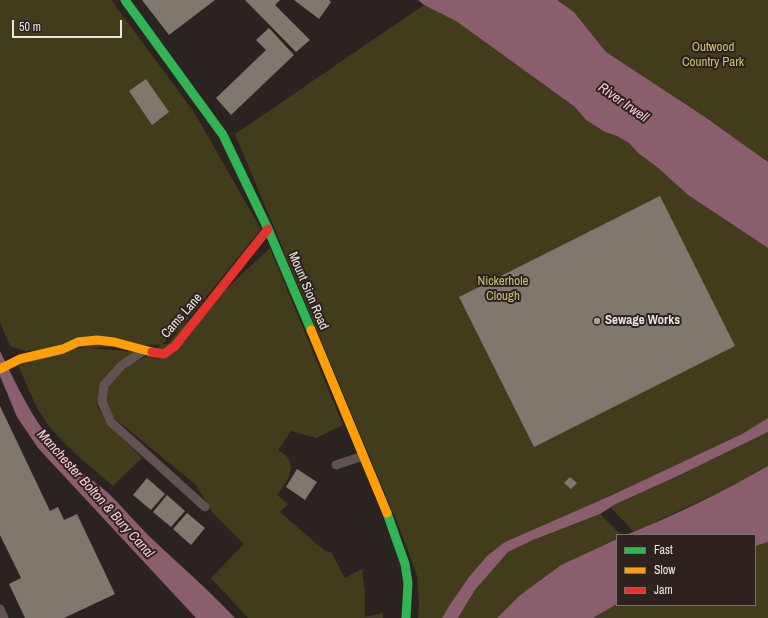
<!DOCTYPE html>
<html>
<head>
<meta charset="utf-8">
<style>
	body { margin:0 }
	#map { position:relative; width:768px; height:618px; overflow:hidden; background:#2a2320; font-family:"Archivo Narrow",sans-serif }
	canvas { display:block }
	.legend { position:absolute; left:616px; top:534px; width:140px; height:72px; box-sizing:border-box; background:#2d221d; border:1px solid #79706b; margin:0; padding:5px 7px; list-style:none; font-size:12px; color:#ece5e1 }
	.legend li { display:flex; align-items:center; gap:8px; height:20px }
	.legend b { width:20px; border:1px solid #79706b }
	.scale { position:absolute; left:12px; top:20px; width:110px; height:18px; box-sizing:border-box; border:2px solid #ece5e1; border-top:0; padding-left:5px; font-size:12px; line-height:14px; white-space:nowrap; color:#ece5e1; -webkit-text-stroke:3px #2d221d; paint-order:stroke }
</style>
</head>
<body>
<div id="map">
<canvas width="768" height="618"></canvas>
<ul class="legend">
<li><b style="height:5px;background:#30b455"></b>Fast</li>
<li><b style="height:5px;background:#ff9f0a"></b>Slow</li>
<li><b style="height:5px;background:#e5322d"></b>Jam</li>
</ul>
<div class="scale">50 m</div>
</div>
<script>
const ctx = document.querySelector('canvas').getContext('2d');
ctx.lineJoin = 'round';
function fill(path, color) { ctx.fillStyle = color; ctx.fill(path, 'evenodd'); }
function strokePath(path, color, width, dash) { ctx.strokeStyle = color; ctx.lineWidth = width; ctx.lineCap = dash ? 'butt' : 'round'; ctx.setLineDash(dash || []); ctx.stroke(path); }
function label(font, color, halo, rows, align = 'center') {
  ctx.font = font + ' "Archivo Narrow",sans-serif'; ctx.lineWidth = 4; ctx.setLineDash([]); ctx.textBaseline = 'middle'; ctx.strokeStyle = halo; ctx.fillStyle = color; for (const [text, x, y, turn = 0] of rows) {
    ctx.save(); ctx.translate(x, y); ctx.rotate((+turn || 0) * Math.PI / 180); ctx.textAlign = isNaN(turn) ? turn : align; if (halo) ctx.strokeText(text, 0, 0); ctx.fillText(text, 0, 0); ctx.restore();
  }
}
const green = new Path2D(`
	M0,0H111L194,112L261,229L168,344L26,351L10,346L0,322Z
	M557,0H768V162L705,117L606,52L574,12Z
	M424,5L456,21L575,107L586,120L605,132L617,136L629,143L638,153L657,167L688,195L768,248V418L742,434L610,496L505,542L469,577L449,606L442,618H418L419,605L417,576L401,532L235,134Z
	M270,248L343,425L316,438L291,431L278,450C281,452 286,455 288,458C296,471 285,485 277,495L288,504L280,512L325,551L331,552L345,578L362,569L365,593V617L383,613V618H248L211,578L244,544L212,512L196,485L113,417C110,410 104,402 106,393C110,377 132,360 147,357L226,289Z
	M76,347L137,352L99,388L97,406L111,426L142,458L113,486C89,465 62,445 44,419C33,402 26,383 18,365Z
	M768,432V466L741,482L634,532L611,508L616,504L682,474Z
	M600,514L621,535H617V539L561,565L519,596L497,618H458L475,590L508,552L533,540Z
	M768,542V618H593L617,604V605H755V546Z`);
const water = new Path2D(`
	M418,0H557L574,12L606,52L705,117L768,162V248L688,195L657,167L638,153L629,143L617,136L605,132L586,120L575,107L456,21L424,5Z
	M0,351C18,388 36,427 65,457C77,470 93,480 107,492C121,505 133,520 147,534C176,562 207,588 235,618H196L38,448L17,417L0,376Z
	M768,418V432L682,474L616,504L600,514L533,540L508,552L475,590L458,618H442L449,606L469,577L487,556L505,542L610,496L742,434Z
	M768,466V542L755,546V535H626C675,515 723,492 768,466Z
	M617,539V604L593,618H497L519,596L561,565Z`);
const building = new Path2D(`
	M142,0H215L169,35Z
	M245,0H280L275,5L310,40L296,52Z
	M294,0H329L331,2L319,19Z
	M269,28L294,55L231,115L216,98L266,50L256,40Z
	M146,79L169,112L152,125L129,91Z
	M660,196L735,346L534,447L459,297Z
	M0,406L50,511L58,507L64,520L77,514L115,594L64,618H25L9,584L21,578L0,535Z
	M297,469L317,482L305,500L286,487Z
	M570,477L577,483L571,489L564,483Z
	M147,478L165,494L151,510L133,495Z
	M167,495L185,511L171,527L153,512Z
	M187,513L205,528L191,545L173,529Z`);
const lane = new Path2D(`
	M142,352L122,365L104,385L102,402L111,422L205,507
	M336,465L363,456
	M0,609L4,618`);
const fast = new Path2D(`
	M125,0L223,135L268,229L311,330
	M387,513L405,564L408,583L406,618`);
const slow = new Path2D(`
	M311,330L387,513
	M0,369L20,359L63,349L78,342L97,340L114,342L152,352`);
const jam = new Path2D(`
	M152,352L164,354L175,346L268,229`);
const markers = [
	[597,321,4,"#a8a19d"]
];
const parkNames = [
	["Outwood",713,48],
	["Country Park",713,63],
	["Nickerhole",503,282],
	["Clough",503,297]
];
const streetNames = [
	["Mount Sion Road",308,291,67],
	["Cams Lane",182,316,-49]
];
const poiNames = [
	["Sewage Works",605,321]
];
const waterNames = [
	["River Irwell",623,103,35],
	["Manchester Bolton & Bury Canal",95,494,48]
];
fill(green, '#413c1c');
fill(water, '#8b5e6e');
fill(building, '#80776d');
strokePath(lane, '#605351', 9);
strokePath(fast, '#30b455', 9);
strokePath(slow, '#ff9f0a', 9);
strokePath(jam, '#e5322d', 9);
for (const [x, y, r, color] of markers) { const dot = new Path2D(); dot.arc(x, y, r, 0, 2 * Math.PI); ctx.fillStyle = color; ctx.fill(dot); strokePath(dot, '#2d221d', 1.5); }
label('13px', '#cac174', '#2d221d', parkNames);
label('13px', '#ece5e1', '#2d221d', streetNames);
label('bold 13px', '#ece5e1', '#2d221d', poiNames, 'left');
label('italic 14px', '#fbcadb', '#2d221d', waterNames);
</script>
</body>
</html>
